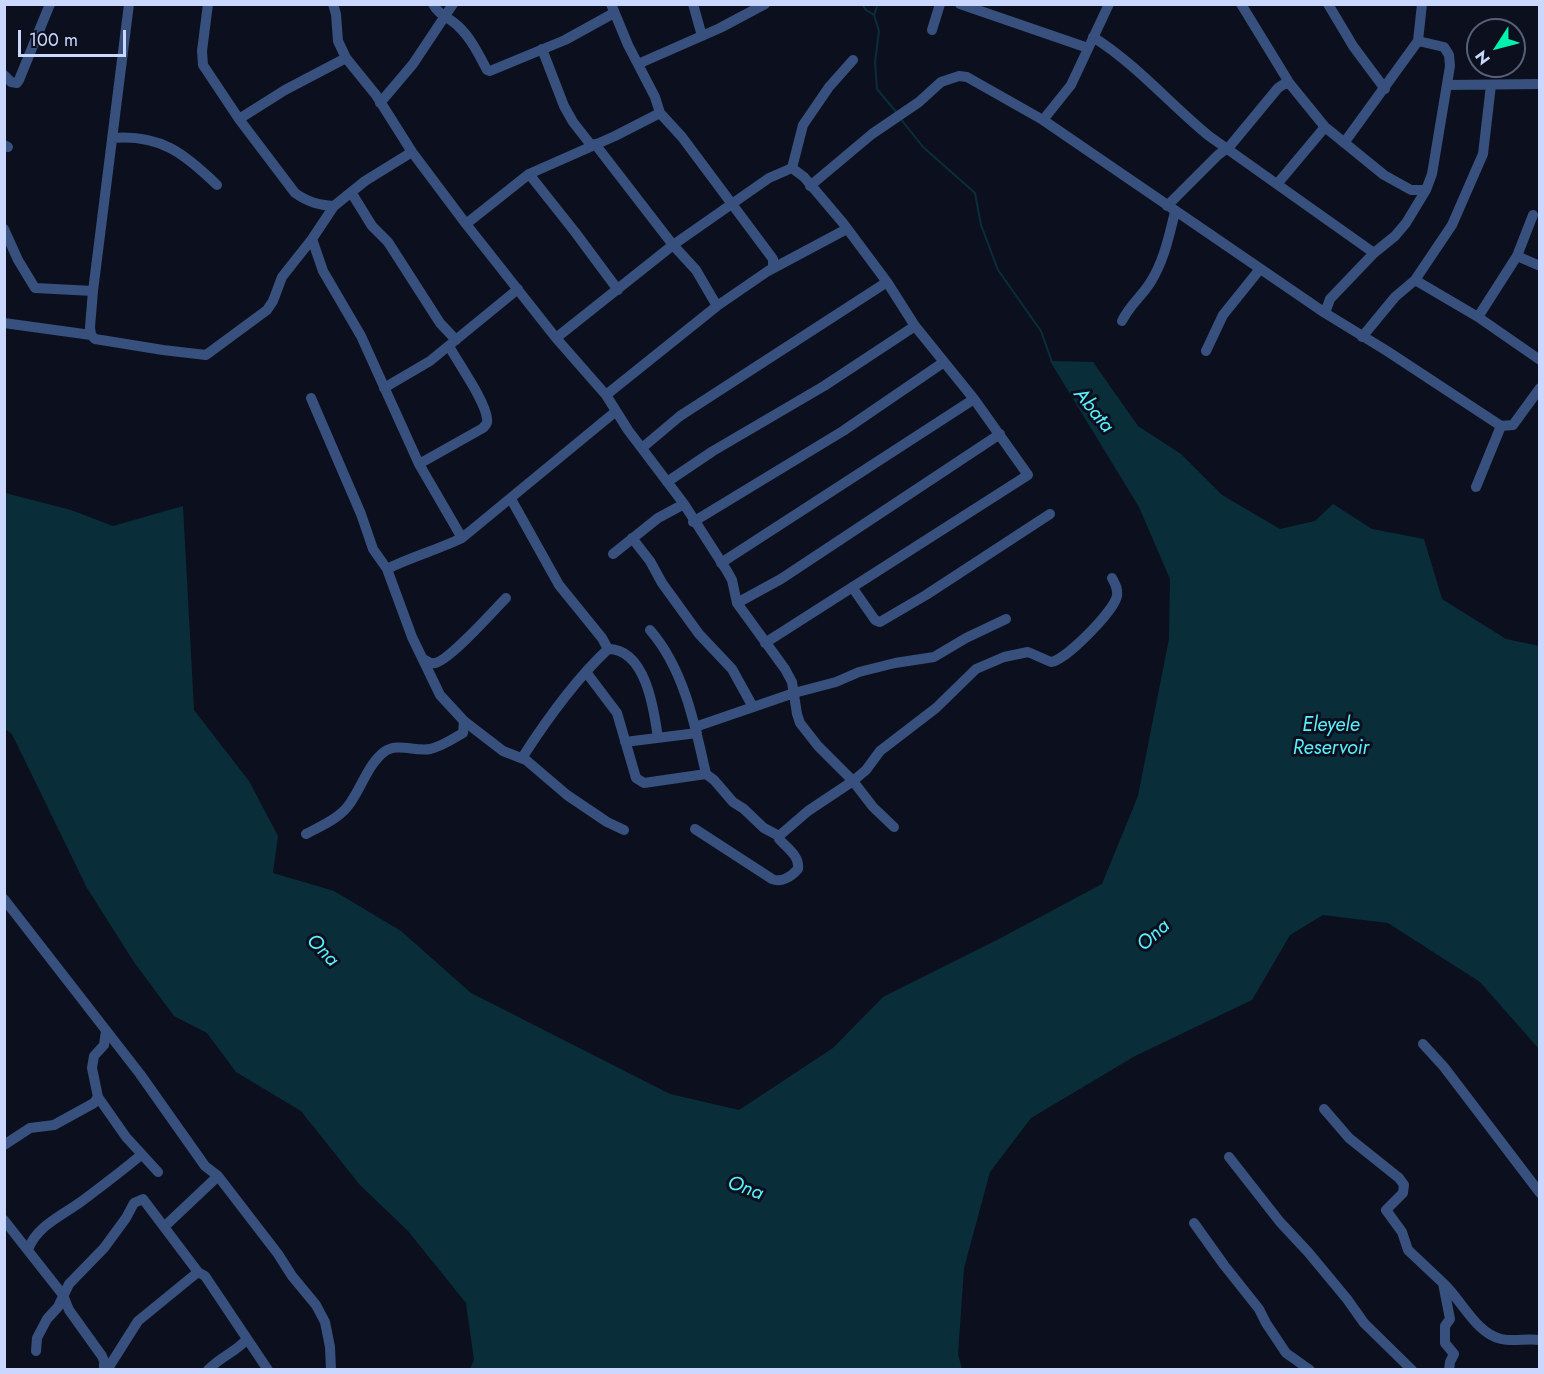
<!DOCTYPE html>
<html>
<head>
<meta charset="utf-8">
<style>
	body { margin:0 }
	#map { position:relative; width:1544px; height:1374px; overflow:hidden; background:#0c101e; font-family:Jost,sans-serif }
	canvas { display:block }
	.frame { position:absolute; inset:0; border:6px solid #cad8ff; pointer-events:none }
	.north { position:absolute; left:1466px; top:18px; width:60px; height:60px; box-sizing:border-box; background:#0c101e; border:2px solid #586078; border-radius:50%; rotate:234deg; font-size:16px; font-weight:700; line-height:24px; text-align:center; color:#cad8ff }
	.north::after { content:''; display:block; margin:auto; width:21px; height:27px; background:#02f2ad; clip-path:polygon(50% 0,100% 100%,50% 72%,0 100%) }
	.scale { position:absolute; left:18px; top:30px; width:108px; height:27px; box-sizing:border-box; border:3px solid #cad8ff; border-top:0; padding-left:8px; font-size:18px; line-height:21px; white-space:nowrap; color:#cad8ff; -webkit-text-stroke:4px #0c101e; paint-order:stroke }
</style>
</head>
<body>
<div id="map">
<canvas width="1544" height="1374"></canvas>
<div class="frame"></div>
<div class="north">N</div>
<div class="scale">100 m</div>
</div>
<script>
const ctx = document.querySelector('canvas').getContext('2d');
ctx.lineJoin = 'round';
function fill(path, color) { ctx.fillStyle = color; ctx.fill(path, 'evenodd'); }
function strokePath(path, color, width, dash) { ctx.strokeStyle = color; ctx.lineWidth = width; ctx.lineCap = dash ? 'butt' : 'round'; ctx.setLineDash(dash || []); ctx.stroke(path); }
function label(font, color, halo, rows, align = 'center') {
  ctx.font = font + ' Jost,sans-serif'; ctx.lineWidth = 6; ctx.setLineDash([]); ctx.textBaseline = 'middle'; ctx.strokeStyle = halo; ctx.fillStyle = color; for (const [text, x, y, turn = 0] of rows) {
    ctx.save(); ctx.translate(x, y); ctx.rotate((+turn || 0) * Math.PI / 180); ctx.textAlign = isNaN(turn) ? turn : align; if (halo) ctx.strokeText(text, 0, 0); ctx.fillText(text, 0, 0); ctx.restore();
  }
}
const water = new Path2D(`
	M1050,361L1093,362L1138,426L1181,454L1222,495L1280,529L1315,521L1333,504L1372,529L1424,539L1442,599L1506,639L1539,646V1049L1480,982L1388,923L1323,915L1290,935L1252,1000L1135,1056L1031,1118L990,1172L964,1268L958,1354L962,1369H470L474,1360L466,1303L408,1231L360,1185L301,1111L236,1072L207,1033L174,1016L134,962L87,888L12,734L5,729V493L71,510L113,526L183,506L194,710L249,781L278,836L273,873L334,891L401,931L471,993L670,1094L739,1110L833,1048L883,997L997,940L1102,884L1138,796L1169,639L1170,579L1139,507Z`);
const stream = new Path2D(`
	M862,4L866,10L874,15L879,31L875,62L877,89L897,113
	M874,15L878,4
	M900,118L923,147L975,193L981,225L998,270L1041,331L1052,362`);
const minor = new Path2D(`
	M208,4L202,51L203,65L239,119L295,193C308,202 318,205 334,206
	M333,4L336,14L338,41L346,58L376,95L412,152L466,224L556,338L606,395L628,430L684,504L727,571L732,580L737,603L785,669L792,682L797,714L800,723L818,746L853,781L873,807L894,827
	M433,4C438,15 450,18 458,26C471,38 479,55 487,70L490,71L565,40L614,13
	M611,4L628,45L655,97L660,113L682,137L773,259V268
	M693,4L702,36
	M960,4L1088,48
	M1241,4L1290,84L1325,127L1384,175L1411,190H1426
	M1328,4L1353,46L1385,89
	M932,30L940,4
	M1093,37C1136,64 1170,104 1209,136L1374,253
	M542,49L564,106L573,122L591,145
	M638,64L720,28L765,4
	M4,75L11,82L17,83L19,80L50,4
	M1447,85L1540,84
	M380,103L413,64L453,4
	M239,119L285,90L346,58
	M1043,120L1071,85L1109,4
	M112,138C160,134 184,153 217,185
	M1344,143L1418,41L1422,4
	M595,144L673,245L696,270L717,306
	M4,145L8,147
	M529,174L575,232L618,290
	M1278,183L1325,127
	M810,186L872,134L919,102L941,82L959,76L967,77L1043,120L1325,313L1387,351L1501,426L1513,425L1540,388
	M351,192L372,226L388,242L440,323L456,340
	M1167,206L1218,155L1230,146L1278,88L1284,84H1290
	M466,224L529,174L615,136L660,113
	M4,229L18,260L35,288L93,291
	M312,239L323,271L361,336L419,464L462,538
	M1517,256L1540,266
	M1415,280L1478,317L1540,360
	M1325,313L1330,299L1374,253L1395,236L1406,223L1426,190L1432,174L1450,66L1449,55L1444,47L1418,41
	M1478,317L1517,256L1533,215
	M1122,321C1129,306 1141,297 1150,283C1164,261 1169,236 1175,212
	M4,323L91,335L95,339L163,350L206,355L267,310L273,301L282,277L312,239L334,206L365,181L412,152
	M91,335L90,327L93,291L129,4
	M1362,337L1395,297L1415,280L1452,225L1483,154L1491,85
	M556,338L673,245L769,178L792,168L803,125L829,87L853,60
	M1206,351L1223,315L1260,269
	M384,388L430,361L518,289
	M606,395L717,306L768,271L843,231L845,228
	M311,398L361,514L373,549L387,569L412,637L440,695L464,721L503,751L526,760L567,795L607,822L624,830
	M642,448L680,416L887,282
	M419,464L483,428C486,424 488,424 487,419C486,402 458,363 449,346
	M667,482L713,451L824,386L915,326
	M1476,487L1501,426
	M511,499L559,585L602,638L608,649
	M693,522L843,431L944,362
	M632,538L650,561L662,583L699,634L732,669L753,707
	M613,554L658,518L684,504
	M721,563L974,399
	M387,569C411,557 437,550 462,538L615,412
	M852,587L875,620L880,622L926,595L1050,514
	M737,603L781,579L1000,434
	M650,630C684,669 695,725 706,774
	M765,643L1028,475L974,399L915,326L887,282L843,223L804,177L792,168
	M422,658C426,661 430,664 435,663C450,660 493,611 506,598
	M586,672L617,713L636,778L644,783L706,774L714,780L733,802L744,809L764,828L779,836V839C787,848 800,856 798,869C791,877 781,883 772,879L695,829
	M695,727L794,693L836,682L859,672L895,663L934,657L966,638L1006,619
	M625,742L697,733
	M522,758C547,719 574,681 608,649C646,649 654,710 658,738
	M306,834C321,826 338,819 348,806C360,791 368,764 384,752C397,742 415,752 430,749C441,747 453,739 463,733L464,721
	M779,836L808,811L853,781L866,770L880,751L936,708L976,669L1004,657L1028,652L1051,662C1066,660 1114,611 1117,596C1118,588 1115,584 1112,578
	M4,899L140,1074L205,1166L218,1176
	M1423,1044L1444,1067L1540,1193
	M98,1097L126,1137L158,1172
	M1324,1109L1349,1138L1399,1178L1404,1185L1403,1193L1386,1210L1402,1232L1408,1250L1443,1283L1450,1319L1445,1326V1343L1454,1354L1450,1362L1449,1370
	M4,1145L30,1128L54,1125L94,1103L98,1097L92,1068L94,1056L104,1045L106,1031
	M1229,1157L1280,1222L1308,1252L1347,1299L1364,1323L1412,1370
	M4,1220L63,1295L69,1310L102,1356L104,1361V1370
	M1194,1223L1224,1265L1259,1309L1266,1323L1286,1353L1310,1370
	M164,1227L218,1176L278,1254L292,1276L316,1305L325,1322L330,1347L331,1370
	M28,1250C36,1226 63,1215 82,1201C102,1186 122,1171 141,1155
	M1444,1284C1462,1301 1476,1333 1501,1339C1514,1342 1527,1338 1540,1340
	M36,1351L37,1338L47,1319L58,1307L69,1284L104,1248L126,1218L134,1203L143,1199L198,1272
	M107,1370L138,1321L198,1272L205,1276L268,1370
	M208,1370C220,1357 236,1352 247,1339`);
const waterNames = [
	["Abata",1093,411,51],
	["Eleyele",1331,726],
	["Reservoir",1331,749],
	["Ona",1154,936,-42],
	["Ona",322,951,46],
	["Ona",745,1189,20]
];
fill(water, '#092e3a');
strokePath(stream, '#092e3a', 2);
strokePath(minor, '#37507d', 10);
label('italic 20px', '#59f1fe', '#0c101e', waterNames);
</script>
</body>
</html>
